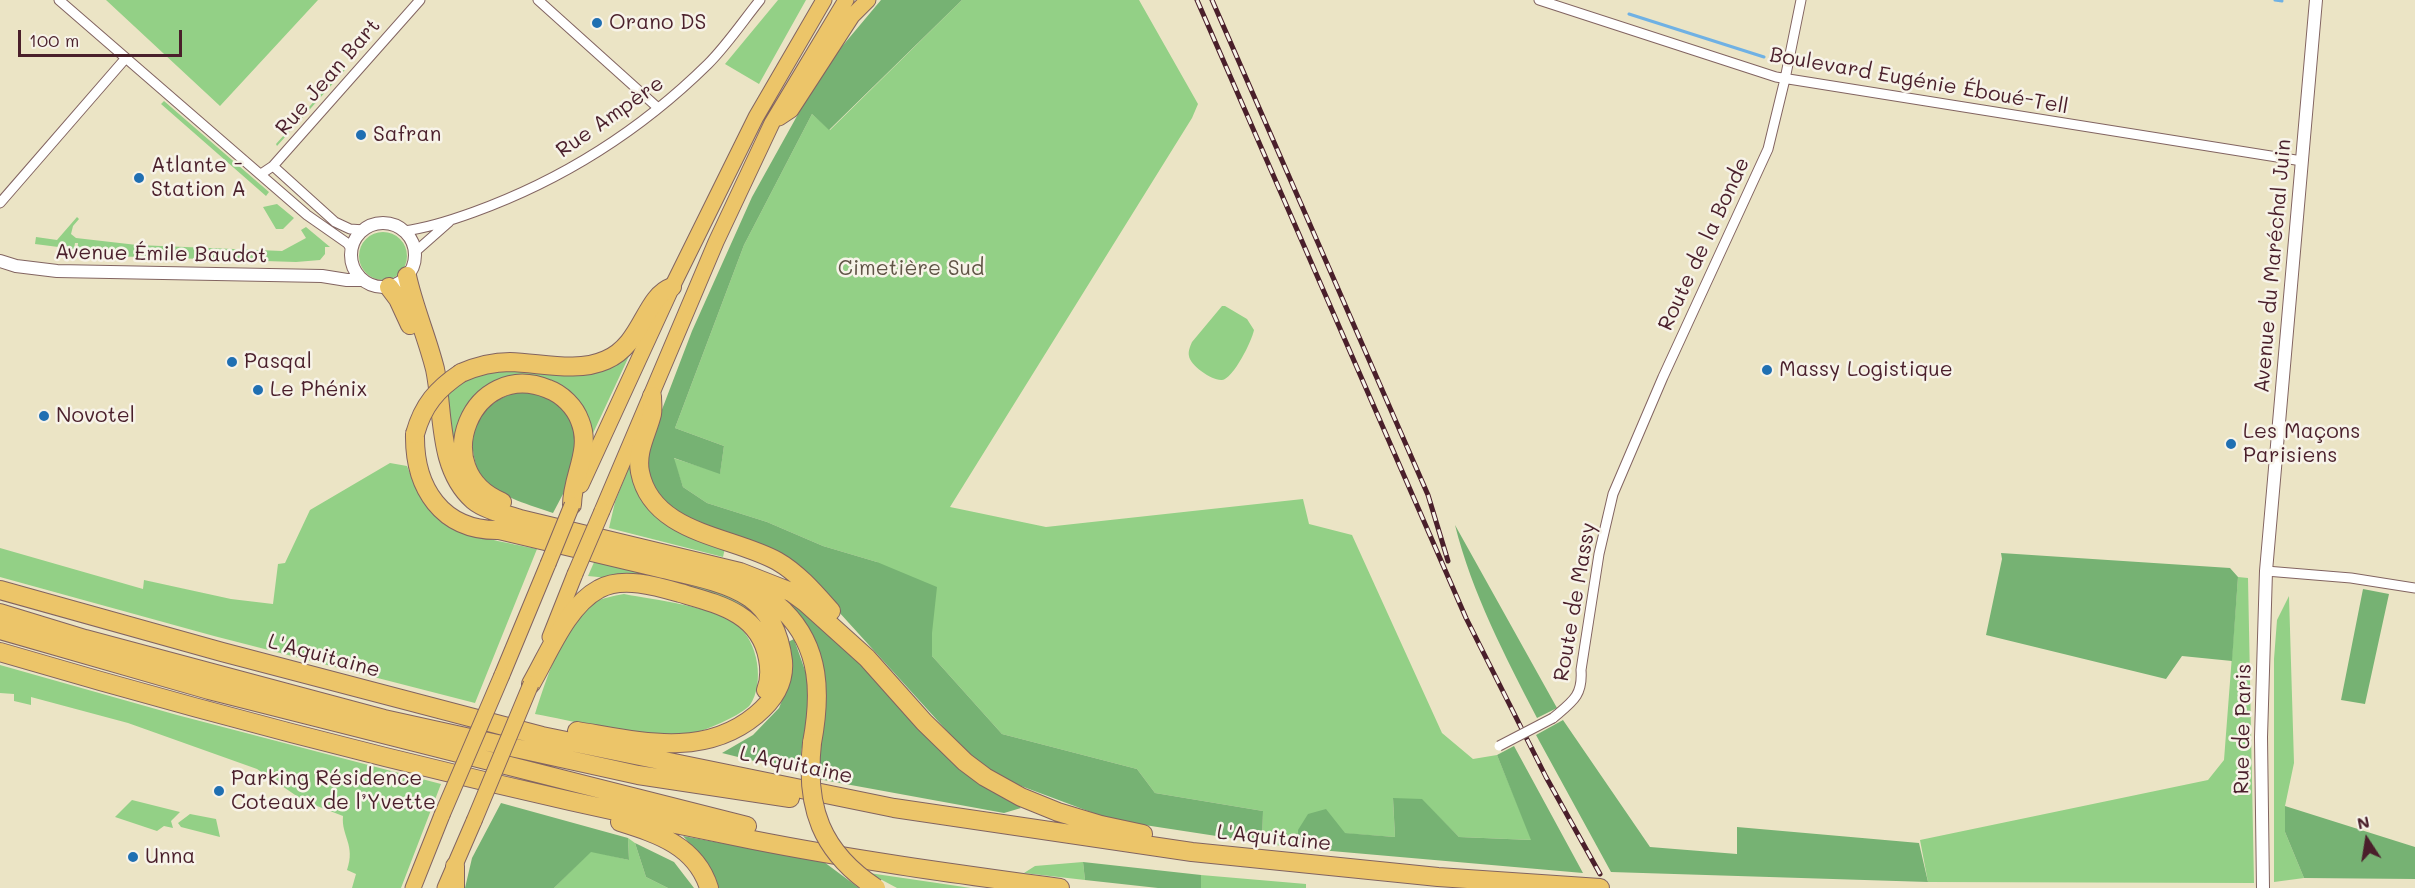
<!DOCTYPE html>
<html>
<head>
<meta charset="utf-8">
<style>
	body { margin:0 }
	#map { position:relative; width:2415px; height:888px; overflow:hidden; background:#ebe4c5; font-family:Mali,sans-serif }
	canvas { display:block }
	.north { position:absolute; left:2337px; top:810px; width:60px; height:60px; -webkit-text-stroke:4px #f7f3e8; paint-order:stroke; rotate:348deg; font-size:16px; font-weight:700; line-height:24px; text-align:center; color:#4a1f2b }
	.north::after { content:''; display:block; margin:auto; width:21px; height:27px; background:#4a1f2b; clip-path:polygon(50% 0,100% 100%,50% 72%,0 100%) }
	.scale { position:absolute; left:18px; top:30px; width:164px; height:27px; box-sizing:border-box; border:3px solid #4a1f2b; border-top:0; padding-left:8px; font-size:18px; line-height:21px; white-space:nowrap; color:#4a1f2b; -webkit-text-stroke:4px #f7f3e8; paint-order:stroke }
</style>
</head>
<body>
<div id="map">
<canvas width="2415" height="888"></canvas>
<div class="north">N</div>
<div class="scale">100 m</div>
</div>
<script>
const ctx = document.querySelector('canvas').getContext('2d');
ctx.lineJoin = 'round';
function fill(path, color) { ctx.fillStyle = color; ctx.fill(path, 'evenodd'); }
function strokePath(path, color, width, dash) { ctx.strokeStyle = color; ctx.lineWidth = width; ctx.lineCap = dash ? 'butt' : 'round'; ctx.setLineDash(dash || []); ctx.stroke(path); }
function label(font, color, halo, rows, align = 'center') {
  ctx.font = font + ' Mali,sans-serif'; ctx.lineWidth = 5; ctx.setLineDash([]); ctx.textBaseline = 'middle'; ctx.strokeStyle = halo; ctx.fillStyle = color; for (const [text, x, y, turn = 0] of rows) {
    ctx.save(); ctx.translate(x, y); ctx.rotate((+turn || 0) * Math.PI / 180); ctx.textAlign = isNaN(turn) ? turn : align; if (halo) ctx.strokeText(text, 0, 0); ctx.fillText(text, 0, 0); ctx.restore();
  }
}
const green = new Path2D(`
	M106,0H318L220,106Z
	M778,0H806L759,84L725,64Z
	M962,0H1139L1198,104L1192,118L950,507L1046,527L1303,499L1309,524L1352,535L1442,733L1473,759L1497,755L1532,840L1459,837L1422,800L1393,799L1395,837L1298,830L1297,848L1262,843L1263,811L1155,793L1137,769L1002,734L932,656V633L877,562L823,546L767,522L707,503L683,487L673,458L720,473L724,446L675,428L744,245L812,114L830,130Z
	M344,68L345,70L277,146L276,144Z
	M164,101L269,192L266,196L161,104Z
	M277,204L294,218L283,229H276L263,207Z
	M77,217L79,219L73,226L71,234L76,238L137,245L282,251L306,238L301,230L306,227L330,247H325V254L320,260L296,262L77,255L78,243H75L74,249L35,244L36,237L57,240Z
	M359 256a24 24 0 1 1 48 0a24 24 0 1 1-48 0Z
	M1222,306H1225L1247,319L1254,330C1252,341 1233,379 1222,380C1212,381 1190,365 1189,356C1188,351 1190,347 1192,342Z
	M630,354L588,444L509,382L458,441L450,435L445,393L474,377L496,372L617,363Z
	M390,463L407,466C432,533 475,536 537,549L475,703L214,636L0,577V548L143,589L144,580L231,599L273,604L278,564L285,563L310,510Z
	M630,465C634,476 637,490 643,500C660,531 694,538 725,548L723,557L609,528L615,502Z
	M595,560C630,569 727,588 750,610L747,612L638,581L588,576Z
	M2238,577L2248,578L2254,883L1928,882L1920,840L2208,780L2224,760Z
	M624,594C655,600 713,606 737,625C758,641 765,683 750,705C743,714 709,729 697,732C655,743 580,722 535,714C545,683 564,621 593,603C602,598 613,596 624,594Z
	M2289,596L2294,763L2285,806V832L2304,878L2274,882V659L2277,620Z
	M0,665L177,715L441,784L401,888H352L356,874L347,870C356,845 341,836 343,816L304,801L257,769L128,723L31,697V705L14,701V694L0,693Z
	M132,800L180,812L171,821L173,828L164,826L157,831L115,817Z
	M190,814L216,819L220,837L181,827L178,823Z
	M628,838L635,843L646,877L668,888H554L591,851L629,860Z
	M1083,862L1085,880L1024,873L1035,866Z
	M869,873L971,888H897Z
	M1201,875L1306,884V888H1201Z`);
const forest = new Path2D(`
	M881,0H962L829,130L812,114L744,245L675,428L724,446L720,474L674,458L683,487L707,503L767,522L823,546L877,562L937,587L932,633V656L1002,734L1137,769L1155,793L1263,811L1262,843L1112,820L1005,780L967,753L828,600L685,519L651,488L645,454L692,331L752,197L807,98L834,56Z
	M524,391L543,393L564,408L573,425L576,450L572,477L553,513C530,505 503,498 485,481C480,476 476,468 475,461C465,425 489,396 524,391Z
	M1455,525L1557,708L1537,718C1505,656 1472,593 1455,525Z
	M2001,553L2230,568L2238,577L2232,661L2182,656L2166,679L1986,635L2002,559Z
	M2363,589L2389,594L2365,704L2341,700Z
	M772,592L797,603L861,665L932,743L987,788L1009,797L1021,808L1004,813L818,779L824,694Z
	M794,639L808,679L807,716L798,772L722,753L753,735L779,708L791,678L786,643Z
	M1563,720L1650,847L1737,854V827L1919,843L1928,882L1611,872L1536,735Z
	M1514,746L1583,873L1297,848L1298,830L1308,814L1326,809L1345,833L1395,837L1393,798L1422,799L1459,837L1531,840L1497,755Z
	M501,803L628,838L629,860L591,852L554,888H465L472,858Z
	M2285,806L2415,847V879L2304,878L2285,832Z
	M683,836L824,862L859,888H718C714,867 696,851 683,836Z
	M635,843L674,862L694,888H668L646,877Z
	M1083,862L1201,875V888H1158L1085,880Z`);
const stream = new Path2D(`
	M2275,0L2282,1
	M1629,14L1764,57`);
const minor = new Path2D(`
	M59,0L307,215L347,243L352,249
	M538,0L657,107
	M1539,0L1776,77L2302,161
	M273,166L335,222L350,229L364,230
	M261,174L273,166L420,0
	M0,203L125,59
	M404,231C428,228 452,220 474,212C562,180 642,129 708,64C727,45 743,21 760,0
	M415,252L449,222
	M2266,571L2351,578L2415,588
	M1553,718C1572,702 1583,696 1581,670L1599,554L1613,494L1663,377L1768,149L1785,79L1801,0`);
const tertiary = new Path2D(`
	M351 255a32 32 0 1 1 64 0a32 32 0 1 1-64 0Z
	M0,261L16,266L57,271L322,276L347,280H363
	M2263,888L2261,737L2266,571L2316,0`);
const primary = new Path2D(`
	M779,118L791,110L852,16L868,0
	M581,485L672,287L756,117L824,0
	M602,511L716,242L772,123L846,0
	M550,637L575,574
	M502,675L548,564
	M413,888L442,815
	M445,888L474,821`);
const motorway = new Path2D(`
	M407,276C414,308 427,337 435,369C444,411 437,468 473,500C485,510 505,514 520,519L740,572L791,592L806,603L867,658L924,722L965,762L985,777L1021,797L1058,812L1101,825L1143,834
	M389,287L398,299L410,325
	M461,373C477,366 493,362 510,362C542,363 577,373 606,360C643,344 644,297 672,287
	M652,396C652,402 653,408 652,414C647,434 636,451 640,472C652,534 732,536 777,561C798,573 815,593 831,611
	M415,434C414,488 442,531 499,530C551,542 603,555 655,567C683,574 726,581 750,598C771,613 780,636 783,661C785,684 773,701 756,715C703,759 638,741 577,731
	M502,502C426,471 472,358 548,389C562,394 575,407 580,421C592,450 572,476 572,505
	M745,585C761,591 772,600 784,611C821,648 821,695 812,743
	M0,590L222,652L542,736L894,808L1192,852L1438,877L1600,888
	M0,613L85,639L384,719L638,775L790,798
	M0,630L209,690L747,826
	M0,652C248,725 499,789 753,840C854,860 958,874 1060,888
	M531,684C549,653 567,606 599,589C622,576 656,586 680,593C718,604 760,613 768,659C770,670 770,680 766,690
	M620,822C658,834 696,846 709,888
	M455,866V888`);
const rail = new Path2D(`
	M1197,0L1466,618L1546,777L1600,874
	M1212,0L1428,495L1448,561`);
const minorBridge = new Path2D(`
	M1499,746L1553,718`);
const primaryBridge = new Path2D(`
	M548,564L572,505
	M575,574L602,511
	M442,815L502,675
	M474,821L531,684`);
const motorwayBridge = new Path2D(`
	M415,434C423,405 437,389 461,373
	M812,743C805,807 821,852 876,888`);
const markers = [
	[597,23,6,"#1f6fb2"],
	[361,135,6,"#1f6fb2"],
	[139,178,6,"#1f6fb2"],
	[232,362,6,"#1f6fb2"],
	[1767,370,6,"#1f6fb2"],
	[258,390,6,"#1f6fb2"],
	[44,416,6,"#1f6fb2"],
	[2231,444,6,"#1f6fb2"],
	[219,791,6,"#1f6fb2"],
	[133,857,6,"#1f6fb2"]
];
const poiNames = [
	["Orano DS",609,23],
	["Safran",373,135],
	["Atlante -",151,166],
	["Station A",151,190],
	["Pasqal",244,362],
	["Massy Logistique",1779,370],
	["Le Phénix",270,390],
	["Novotel",56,416],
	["Les Maçons",2243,432],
	["Parisiens",2243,456],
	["Parking Résidence",231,779],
	["Coteaux de l’Yvette",231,803],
	["Unna",145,857]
];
const streetNames = [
	["Rue Jean Bart",328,77,-49],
	["Boulevard Eugénie Éboué-Tell",1919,81,10],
	["Rue Ampère",610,117,-35],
	["Route de la Bonde",1704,244,-65],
	["Avenue Émile Baudot",161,254,1],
	["Avenue du Maréchal Juin",2273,266,-85],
	["Route de Massy",1575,602,-80],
	["L'Aquitaine",324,656,15],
	["Rue de Paris",2243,729,-89],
	["L'Aquitaine",796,765,12],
	["L'Aquitaine",1274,838,6]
];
const parkNames = [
	["Cimetière Sud",911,269]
];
fill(green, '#93d086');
fill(forest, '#76b273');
strokePath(stream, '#6fb1e4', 3);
strokePath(minor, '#826461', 11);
strokePath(tertiary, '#826461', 14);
strokePath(primary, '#826461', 17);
strokePath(motorway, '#826461', 20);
strokePath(minor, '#fff', 9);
strokePath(tertiary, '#fff', 12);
strokePath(primary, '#ecc569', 15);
strokePath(motorway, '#ecc569', 18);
strokePath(rail, '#4a1f2b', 5);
strokePath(rail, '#f7f3e8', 3, [9]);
strokePath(minorBridge, '#826461', 11, []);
strokePath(primaryBridge, '#826461', 17, []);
strokePath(motorwayBridge, '#826461', 20, []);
strokePath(minorBridge, '#fff', 9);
strokePath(primaryBridge, '#ecc569', 15);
strokePath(motorwayBridge, '#ecc569', 18);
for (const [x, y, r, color] of markers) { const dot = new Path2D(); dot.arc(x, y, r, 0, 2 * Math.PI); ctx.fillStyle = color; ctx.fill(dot); strokePath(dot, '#f7f3e8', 2); }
label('21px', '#4a1f2b', '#f7f3e8', poiNames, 'left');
label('21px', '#4a1f2b', '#f7f3e8', streetNames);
label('21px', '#605446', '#f7f3e8', parkNames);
</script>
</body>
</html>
